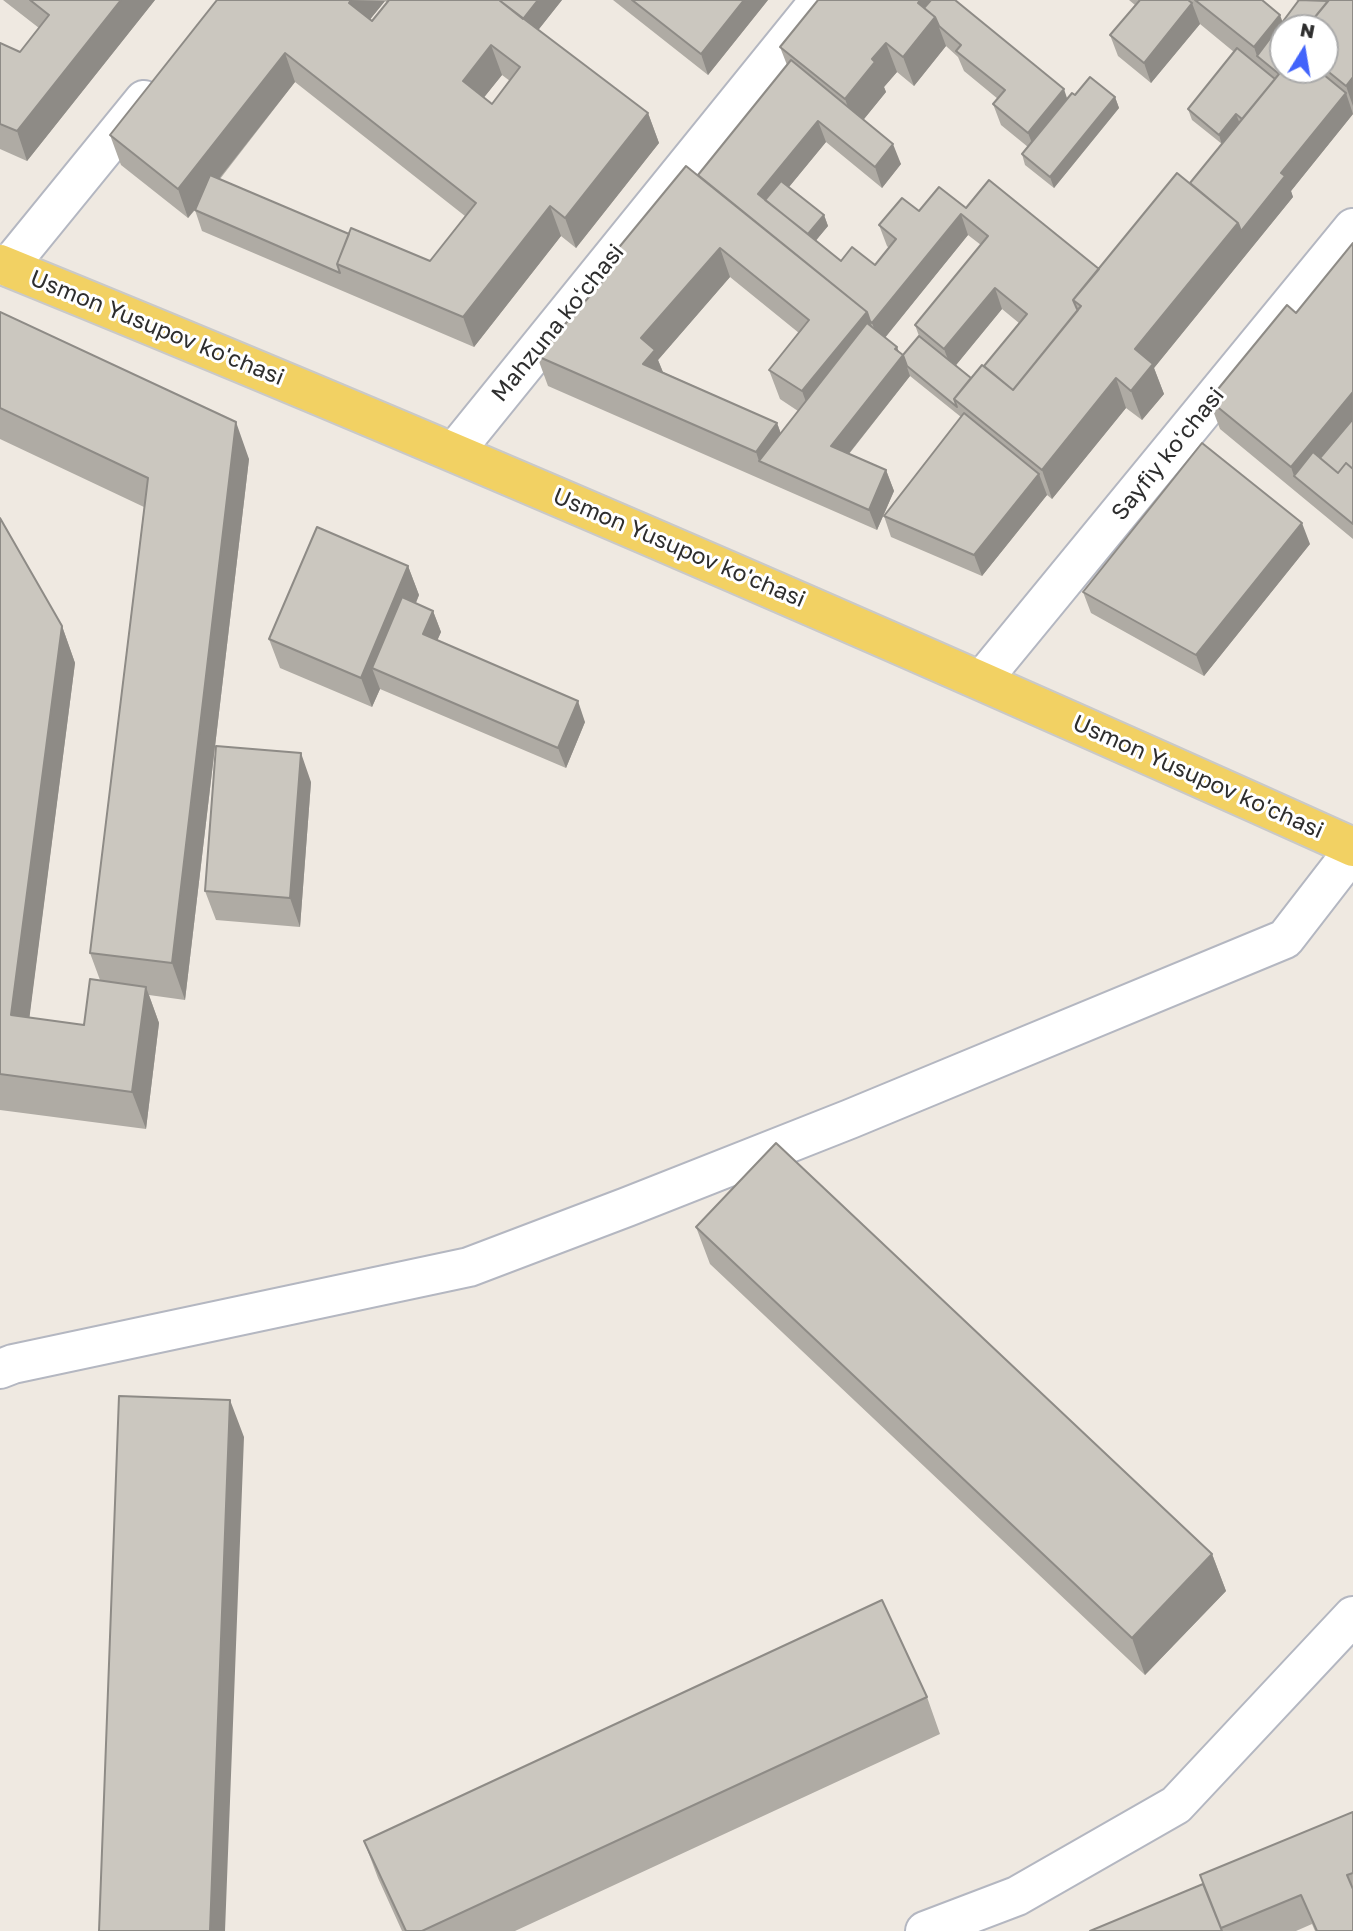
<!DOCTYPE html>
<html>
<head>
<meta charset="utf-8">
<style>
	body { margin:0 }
	#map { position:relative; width:1353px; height:1931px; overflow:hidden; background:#efe9e1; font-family:"Golos Text",sans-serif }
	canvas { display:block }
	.north { position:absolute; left:1269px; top:14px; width:70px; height:70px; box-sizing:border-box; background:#fff; border:2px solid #ababab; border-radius:50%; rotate:11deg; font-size:19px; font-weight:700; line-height:28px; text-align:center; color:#2e2e2e }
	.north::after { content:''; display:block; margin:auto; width:24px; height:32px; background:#4264fb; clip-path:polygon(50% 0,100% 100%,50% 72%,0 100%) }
</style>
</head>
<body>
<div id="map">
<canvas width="1353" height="1931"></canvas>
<div class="north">N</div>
</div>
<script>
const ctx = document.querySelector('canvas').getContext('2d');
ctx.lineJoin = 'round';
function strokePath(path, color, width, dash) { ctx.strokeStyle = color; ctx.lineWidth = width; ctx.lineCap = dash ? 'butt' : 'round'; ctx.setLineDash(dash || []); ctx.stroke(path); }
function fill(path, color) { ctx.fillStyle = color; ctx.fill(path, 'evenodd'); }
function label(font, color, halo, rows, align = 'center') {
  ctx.font = font + ' "Golos Text",sans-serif'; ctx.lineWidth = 6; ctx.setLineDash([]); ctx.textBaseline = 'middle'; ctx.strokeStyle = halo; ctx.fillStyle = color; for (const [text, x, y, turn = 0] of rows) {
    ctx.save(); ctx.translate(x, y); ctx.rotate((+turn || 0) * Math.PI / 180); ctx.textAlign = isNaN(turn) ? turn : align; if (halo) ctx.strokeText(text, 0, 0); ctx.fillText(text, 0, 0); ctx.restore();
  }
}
const minor = new Path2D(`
	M8,267L144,100
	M455,451L820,0
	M982,680L1353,228
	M0,1369L13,1364L469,1267L627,1207L850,1119L1285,939L1353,851
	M925,1931L1017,1896L1176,1805L1353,1616`);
const major = new Path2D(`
	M0,264C455,449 905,645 1353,847`);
const wall = new Path2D(`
	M3,0H155L27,161L0,149V43L20,52L39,28Z
	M217,0H562L538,30L648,113L659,143L576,248L561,236L474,347L202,231L195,210L188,218L121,165L110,135ZM385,1L387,3L372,21L370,19ZM502,75L510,81L492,104L484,97ZM295,82L465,216L430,261L349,234L220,179Z
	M613,0H768L708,75Z
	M955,0L1067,99L1075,95L1115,97L1119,108L1054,188L1025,165L1022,154L1028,147L1001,125L993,104L998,99L964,71L958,57L946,46L914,86L897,72L884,87L886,92L863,120L901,164L882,188L826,142L789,187L824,215L828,226L816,240L841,261L875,265L889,248L887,246L879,225L919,211L966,208L1099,269L1190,183L1222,144L1192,120L1188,109L1234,52L1200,24L1151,83L1118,56L1110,35L1135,5L1129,0H1262L1283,22L1298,1L1296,0H1353V114L1291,191L1293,197L1154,368L1164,394L1142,420L1126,408L1052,499L1047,495L982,576L891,537L884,516L961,417L910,376L849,454L886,470L894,491L877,530L548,386L537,356L606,278L602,268L698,175L787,65L780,47ZM1283,28H1325V70H1283ZM968,235L981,245L915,325L919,336L903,355L899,352L897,347L885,337ZM730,277L799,333L769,370L780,399L798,411L781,434L777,423L663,372L658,360ZM1002,309L1019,323L984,366L971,378L956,365Z
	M1353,243V539L1220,429L1209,400L1296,313Z
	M0,312L249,459L185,1000L149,995L159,1023L146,1129L0,1110V518L62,626L75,663L29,1018L84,1025L100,980L90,953L144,507L0,439Z
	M1310,544L1204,676L1091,613L1083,592Z
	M408,566L419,595L416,603L433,611L441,632L437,640L585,722L566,768L380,689L372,707L280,668L269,639Z
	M311,782L300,927L216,920L205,891Z
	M696,1227L1212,1554L1226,1591L1145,1675L710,1264Z
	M927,1697L940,1734L515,1931H402L378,1878L364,1841Z
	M1353,1812V1931H1315L1312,1924L1296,1931H1090L1203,1884Z`);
const shadedWall = new Path2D(`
	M121,0H155L27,161L17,131Z
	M351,0L385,1L360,32L349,3Z
	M538,0H562L528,43L520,23Z
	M744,0H768L708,75L701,54Z
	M920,0H955L937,22L946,46L914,86L903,57L918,3Z
	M1192,3L1200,24L1151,83L1144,63Z
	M1280,15L1285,28L1257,56L1254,47Z
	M886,43L897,72L884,87L886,92L856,129L845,99L872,59Z
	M491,45L502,75L474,110L463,81Z
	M285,53L295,82L188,218L178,189Z
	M1353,77V106L1346,86Z
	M1064,89L1071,110L1036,153L1028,133Z
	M1346,93L1353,114L1291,191L1293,197L1154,368L1164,394L1142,420L1131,391L1135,349L1238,223L1281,173Z
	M1115,97L1119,108L1054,188L1050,177Z
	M648,113L659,143L576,248L565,218Z
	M1236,114L1240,124L1222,145L1219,135Z
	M818,121L826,142L770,210L758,194Z
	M893,144L901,164L882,188L875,167Z
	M550,206L561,236L474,347L463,317Z
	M961,214L968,235L880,344L872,323Z
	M824,215L828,226L809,249L805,239Z
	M720,248L730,277L658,360L666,380L643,364L641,338Z
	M995,288L1002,309L952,370L944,349Z
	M867,312L877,342L813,421L802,391Z
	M897,347L901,358L903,355L910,376L839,466L831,446Z
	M1116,378L1126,408L1052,499L1042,470Z
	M1353,392V435L1294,476L1291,467Z
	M236,422L249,459L185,1000L172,963Z
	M777,423L788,453L759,461L756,452Z
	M886,470L894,491L877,530L869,510Z
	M1039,474L1047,495L982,576L974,555Z
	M1302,523L1310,544L1204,676L1196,655Z
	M408,566L419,595L386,674L372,668L380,689L372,707L361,678Z
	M433,611L441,632L431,655L423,634Z
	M62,626L75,663L25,1052L11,1015Z
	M578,701L585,722L566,768L558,748Z
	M301,753L311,782L300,927L290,898Z
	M146,987L159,1023L146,1129L132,1092Z
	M230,1400L244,1437L225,1931H210Z
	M1212,1554L1226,1591L1145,1675L1132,1638Z`);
const building = new Path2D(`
	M30,0H121L17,131L0,124V43L20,52L49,15Z
	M217,0H351L349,3L372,21L389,0H499L648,113L565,218L550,206L463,317L337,264L351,228L430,261L476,203L285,53L178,189L110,135ZM491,45L520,67L492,104L463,81Z
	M499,0H538L523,19Z
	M632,0H744L701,54Z
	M818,0H920L918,3L935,17L903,57L886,43L872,59L875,62L845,99L780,47Z
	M931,0H955L1064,89L1028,133L993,104L1005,90L956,51L961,45L939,26L935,17L924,8Z
	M1140,0H1188L1192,3L1144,63L1110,35Z
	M1195,0H1262L1280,15L1254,47Z
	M1299,0L1328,1L1306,28H1283V70H1318L1346,93L1281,173L1285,176L1241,231L1238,223L1190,183L1279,74L1257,56Z
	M1329,0H1353V77L1346,86L1325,69V28H1306Z
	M1237,48L1275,79L1242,119L1236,114L1219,135L1188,109Z
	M791,60L893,144L875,167L818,121L758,194L841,261L852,247L875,265L896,239L879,225L902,198L919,211L939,187L966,208L989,180L1099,269L1073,300L1077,309L1078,310L1013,390L984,366L1027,314L995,288L944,349L915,325L988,236L961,214L872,323L870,321L867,312L698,175Z
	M1090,77L1115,97L1050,177L1022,154L1072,93L1075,95Z
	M686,166L867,312L802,391L769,370L809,320L720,248L641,338L655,350L643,364L777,423L756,452L537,356L610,273L602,268Z
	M1177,173L1238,223L1135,349L1153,364L1131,391L1116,378L1042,470L954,399L982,365L1013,390L1081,306L1073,300Z
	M210,175L349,234L337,264L340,273L195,210Z
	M781,181L824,215L808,234L765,200Z
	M1353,243V392L1291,467L1209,400L1287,305L1296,313Z
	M0,312L236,422L172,963L90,953L148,478L0,408Z
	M867,323L897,347L895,349L903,355L831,446L886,470L869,510L759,461Z
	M919,336L971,378L954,399L957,407L907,366L903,355Z
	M964,413L1039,474L974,555L884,516Z
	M1353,419V469L1346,463L1338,473L1320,458Z
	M1202,443L1302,523L1196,655L1083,592Z
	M1313,452L1338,473L1346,463L1353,469V524L1294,476Z
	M0,518L62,626L11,1015L84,1025L90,979L146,987L132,1092L0,1074Z
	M317,527L408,566L361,678L269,639Z
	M402,597L433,611L423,634L578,701L558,748L372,668Z
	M216,746L301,753L290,898L205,891Z
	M776,1143L1212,1554L1132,1638L696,1227Z
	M119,1396L230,1400L210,1931H99Z
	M882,1600L927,1697L422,1931H406L364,1841Z
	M1353,1812V1873L1347,1875L1353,1889V1931H1317L1301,1895L1221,1928L1200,1875Z
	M1203,1884L1222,1931H1090Z`);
const streetNames = [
	["Mahzuna koʻchasi",558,323,-51],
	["Usmon Yusupov ko'chasi",157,328,22],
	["Sayfiy koʻchasi",1168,454,-51],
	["Usmon Yusupov ko'chasi",679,548,23],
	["Usmon Yusupov ko'chasi",1198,777,24]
];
strokePath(minor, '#b4b7c1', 42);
strokePath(major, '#c9c9c9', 42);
strokePath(minor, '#fff', 38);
strokePath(major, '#f2d163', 38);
fill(wall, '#afaba4');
fill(shadedWall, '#8e8b86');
fill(building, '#cbc7bf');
strokePath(building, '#8e8b86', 2);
label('23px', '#2e2e2e', '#fff', streetNames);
</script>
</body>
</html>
